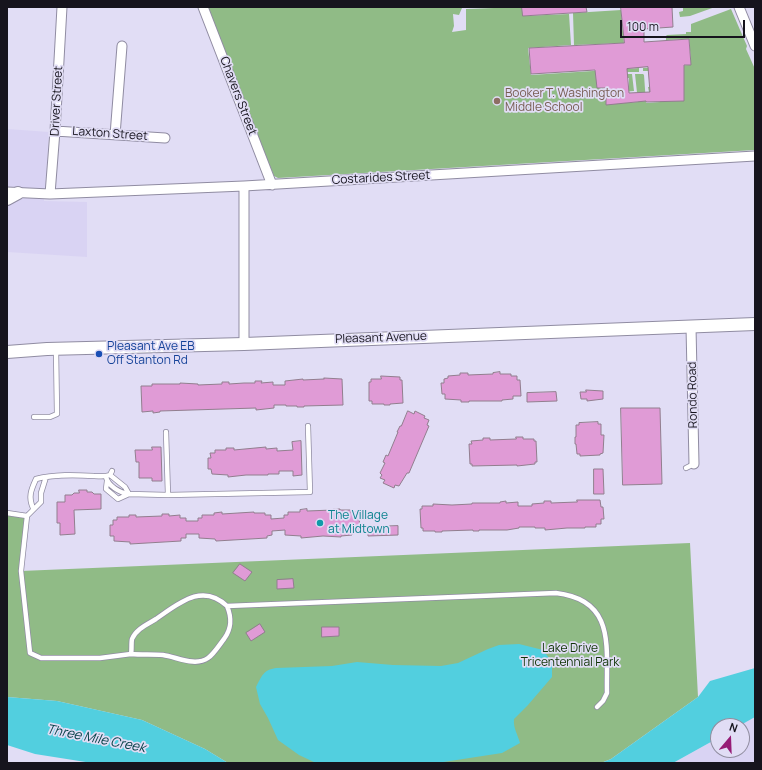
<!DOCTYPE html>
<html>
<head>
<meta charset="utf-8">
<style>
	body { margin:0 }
	#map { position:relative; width:762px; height:770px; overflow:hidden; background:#e1ddf5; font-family:Manrope,sans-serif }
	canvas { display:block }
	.frame { position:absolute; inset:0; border:8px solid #16141d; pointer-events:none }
	.north { position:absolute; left:710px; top:718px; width:40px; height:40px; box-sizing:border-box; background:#e1ddf5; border:1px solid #908d9f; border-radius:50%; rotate:19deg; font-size:11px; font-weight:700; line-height:16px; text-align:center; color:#16141d }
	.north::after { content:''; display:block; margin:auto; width:14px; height:18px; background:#961c76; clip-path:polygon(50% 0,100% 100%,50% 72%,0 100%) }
	.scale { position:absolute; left:620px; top:20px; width:125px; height:18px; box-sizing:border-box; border:2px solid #16141d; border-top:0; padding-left:5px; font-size:12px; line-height:14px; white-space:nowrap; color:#16141d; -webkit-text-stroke:3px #e1ddf5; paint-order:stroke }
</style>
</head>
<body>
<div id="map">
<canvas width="762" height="770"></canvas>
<div class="frame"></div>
<div class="north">N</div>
<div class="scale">100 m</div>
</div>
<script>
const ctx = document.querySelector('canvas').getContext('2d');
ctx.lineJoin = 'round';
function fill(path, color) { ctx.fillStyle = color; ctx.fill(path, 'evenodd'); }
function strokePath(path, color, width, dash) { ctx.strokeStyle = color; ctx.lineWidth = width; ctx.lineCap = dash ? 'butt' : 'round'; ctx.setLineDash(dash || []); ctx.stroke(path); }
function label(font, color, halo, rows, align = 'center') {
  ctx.font = font + ' Manrope,sans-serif'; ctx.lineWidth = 3.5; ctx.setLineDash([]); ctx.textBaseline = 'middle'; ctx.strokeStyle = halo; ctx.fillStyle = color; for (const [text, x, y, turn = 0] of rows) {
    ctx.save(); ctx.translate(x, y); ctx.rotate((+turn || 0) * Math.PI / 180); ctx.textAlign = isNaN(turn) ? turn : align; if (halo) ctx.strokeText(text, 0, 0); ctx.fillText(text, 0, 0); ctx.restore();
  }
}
const built = new Path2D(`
	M7,129L49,132L44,201L87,202V257L7,252Z
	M755,717V763H673L718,738V750H742V726H739Z`);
const green = new Path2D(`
	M206,7H462V8L459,15L453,14L454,26L452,32L466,30V9L522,7L523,16L569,14L571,45L528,48L531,75L639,68V72H624L615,89L629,88V78H627L626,74H632L634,91L622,92L623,103L638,102L635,74H643L644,75L646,103L660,102L659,92H649L648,87L662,86L660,71H643V68L690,65L691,61L689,39L666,40V36L667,35L686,34V32H691V24L731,9L747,46L746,49L755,69V150L278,178L274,176Z
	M678,7H715L690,16L680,17L679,12L683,11V7Z
	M621,10L624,43L574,45L573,13Z
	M7,513L27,516L21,571L690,543L698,697L611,759L601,763H228L205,749L142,720L57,701L7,697Z`);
const water = new Path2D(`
	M519,644L543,650L552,662V677L528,705L514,719C513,728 518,735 520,743L502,753L437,763H316L299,755L278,740L268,718L260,704L256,687C262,676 263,670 276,668L332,666L357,662L393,665L441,666L458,663L488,649L499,645Z
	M755,668V717L739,726H718V738L673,763H601L611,759L698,697L710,681Z
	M7,697L57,701L142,720L205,749L228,763H92L35,754L7,745Z`);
const building = new Path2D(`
	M522,7H586L587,12L523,16Z
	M621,7H672L673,27L644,29V42L689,39L691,65H684V101L646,102V101L606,105V88H597L595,70L531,74L529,48L624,43ZM648,67L650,92L629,93L627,69Z
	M500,372V374H511V376H517V380H520L521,396H513V399L502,400V401H469V402H461V400L445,399V394H442L441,383H444V379L448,378V376L460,375V373H468V375L493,374V373Z
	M381,376L400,377V380H402L403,403L390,404V405H384V404H372V401H369V382H371V379H381Z
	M324,378L342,379L343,405L304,406V407H297V406H286V405H274V408L256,410V408L160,411V412L153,413V411L142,412L141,386H152V384H180V383L198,384V385L222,384V382H229V384L244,383H255V381H262L261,383L273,382V385H285V381L303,379V380L324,379Z
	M586,390L603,391V399L587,401V399H581L580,392H586Z
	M556,392L557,401L527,402V393Z
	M621,408H660L662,484L623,485Z
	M408,411L414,414L415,411L425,416L424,418L429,420L427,425L429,426L409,473H407L399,486L395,485L394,488L383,483L385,480L380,478L382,475L380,473L385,463L383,462L386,455L388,456L398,432H397L400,426H401Z
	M598,422V424H601V435H604L603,453L600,454V455L580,456V454H577L576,444H575V437H576V425H579V423Z
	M516,437H523V439H534V441H536L537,462H535V464L517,466V465L472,466V464H470L469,444H472L471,441L483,440V438H490V440L516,439Z
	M301,441L302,475L293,476V471H279V474H268V475H246L228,477V475L212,474L211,469H208V458H211L210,453H215V450H226V448H234V450L266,447V449L277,448V451L293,450L292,442Z
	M152,447H161L162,481H152V478H139V462H136L135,450H152Z
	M594,469H603L604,494H594Z
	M79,490H87V492H92L94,494H101V509L74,510L75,534L60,535V523H57V502H65V495H72L74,493H79Z
	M577,500H600L601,507H603L604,519H601V524H596V527H585V528H567L545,530V528H535V527H519V528L507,530H479V531H473V530L442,531V532H435V531H423V528H421L420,509H422V506H433V504L452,505L472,504V503H500V502L506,501V503L518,502V506H532V504L544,503V501H551V503L577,502Z
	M307,509V511L333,510V509H340V510H351V513L357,512V516H359L360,532L352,533V535L341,536V537L323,536L301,538V536L285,535V530L272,531V535L267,536V538L216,541L215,539L199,538V534H186V538H181V541L130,544V542L114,541V536H110V525H113V520H117V517H129V515H136V517L162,516V514H169V516L180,515V518H186V521H198V518H202V515H214V513L222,512V514L254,512V513H265V515H271V519L284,518V515H288V512H300V510Z
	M398,526V535L368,536V527Z
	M240,564L252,572L245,581L233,573Z
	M293,579L294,588L277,589V580Z
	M260,624L265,632L251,641L246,633Z
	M322,627H339V636L322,637Z`);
const service = new Path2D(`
	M34,417H50L57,414L56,349
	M166,432L168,495
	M686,468L694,464
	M110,475L125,487L129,494
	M106,477C108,486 120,493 129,494L168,495L310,492L308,426
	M107,481L106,489L118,499L129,494
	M33,508C28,497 31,490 36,479C54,474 76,475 94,476C100,476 105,477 110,475L112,471
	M7,513L27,516L21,571L30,653L41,658H100L131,654C132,650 131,643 132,639C136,629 148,624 156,619C178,604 202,582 227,606L556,593C616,600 606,647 607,693L603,701L597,707
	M27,516L41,502V493L46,477
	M131,654C142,655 153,654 163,655C177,657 195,667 208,658C214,654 220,644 224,639C232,628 232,618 227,606`);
const minor = new Path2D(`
	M203,7L272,185
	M739,7L755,46
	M55,131L165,138
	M115,135L122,46
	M244,186V344
	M7,192L50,194L244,186L755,156
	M50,194L55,131L62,7
	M691,327L694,464`);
const tertiary = new Path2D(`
	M7,199L18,193
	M7,352L47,349L244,344L755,324`);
const markers = [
	[497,101,4,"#8d6e63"],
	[99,354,4,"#1a4fb4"],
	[320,523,4,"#0f9aa8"]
];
const educationNames = [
	["Booker T. Washington",505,94],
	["Middle School",505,108]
];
const streetNames = [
	["Chavers Street",238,96,69],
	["Driver Street",57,101,-87],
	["Laxton Street",110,134,4],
	["Costarides Street",381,178,-3],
	["Pleasant Avenue",381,338,-2],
	["Rondo Road",693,395,-91]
];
const transitNames = [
	["Pleasant Ave EB",107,347],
	["Off Stanton Rd",107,361]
];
const cultureNames = [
	["The Village",328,516],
	["at Midtown",328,530]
];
const parkNames = [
	["Lake Drive",570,649],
	["Tricentennial Park",570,663]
];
const waterNames = [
	["Three Mile Creek",96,739,11]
];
fill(built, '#d9d3f3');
fill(green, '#90bb86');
fill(water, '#52cfdf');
fill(building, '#e09bd6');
strokePath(building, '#917e8e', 1);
strokePath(service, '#908ca2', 6);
strokePath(minor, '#908ca2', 11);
strokePath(tertiary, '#908ca2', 14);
strokePath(service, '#fff', 4.5);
strokePath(minor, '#fff', 9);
strokePath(tertiary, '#fff', 12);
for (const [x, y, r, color] of markers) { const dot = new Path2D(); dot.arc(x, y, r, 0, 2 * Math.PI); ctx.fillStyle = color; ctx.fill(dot); strokePath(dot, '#e1ddf5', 1.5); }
label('12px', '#785e54', '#e1ddf5', educationNames, 'left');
label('12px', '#16141d', '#e1ddf5', streetNames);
label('12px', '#164399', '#e1ddf5', transitNames, 'left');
label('12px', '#0d838f', '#e1ddf5', cultureNames, 'left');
label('12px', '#0f3405', '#e1ddf5', parkNames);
label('italic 13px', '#064248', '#e1ddf5', waterNames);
</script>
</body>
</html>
